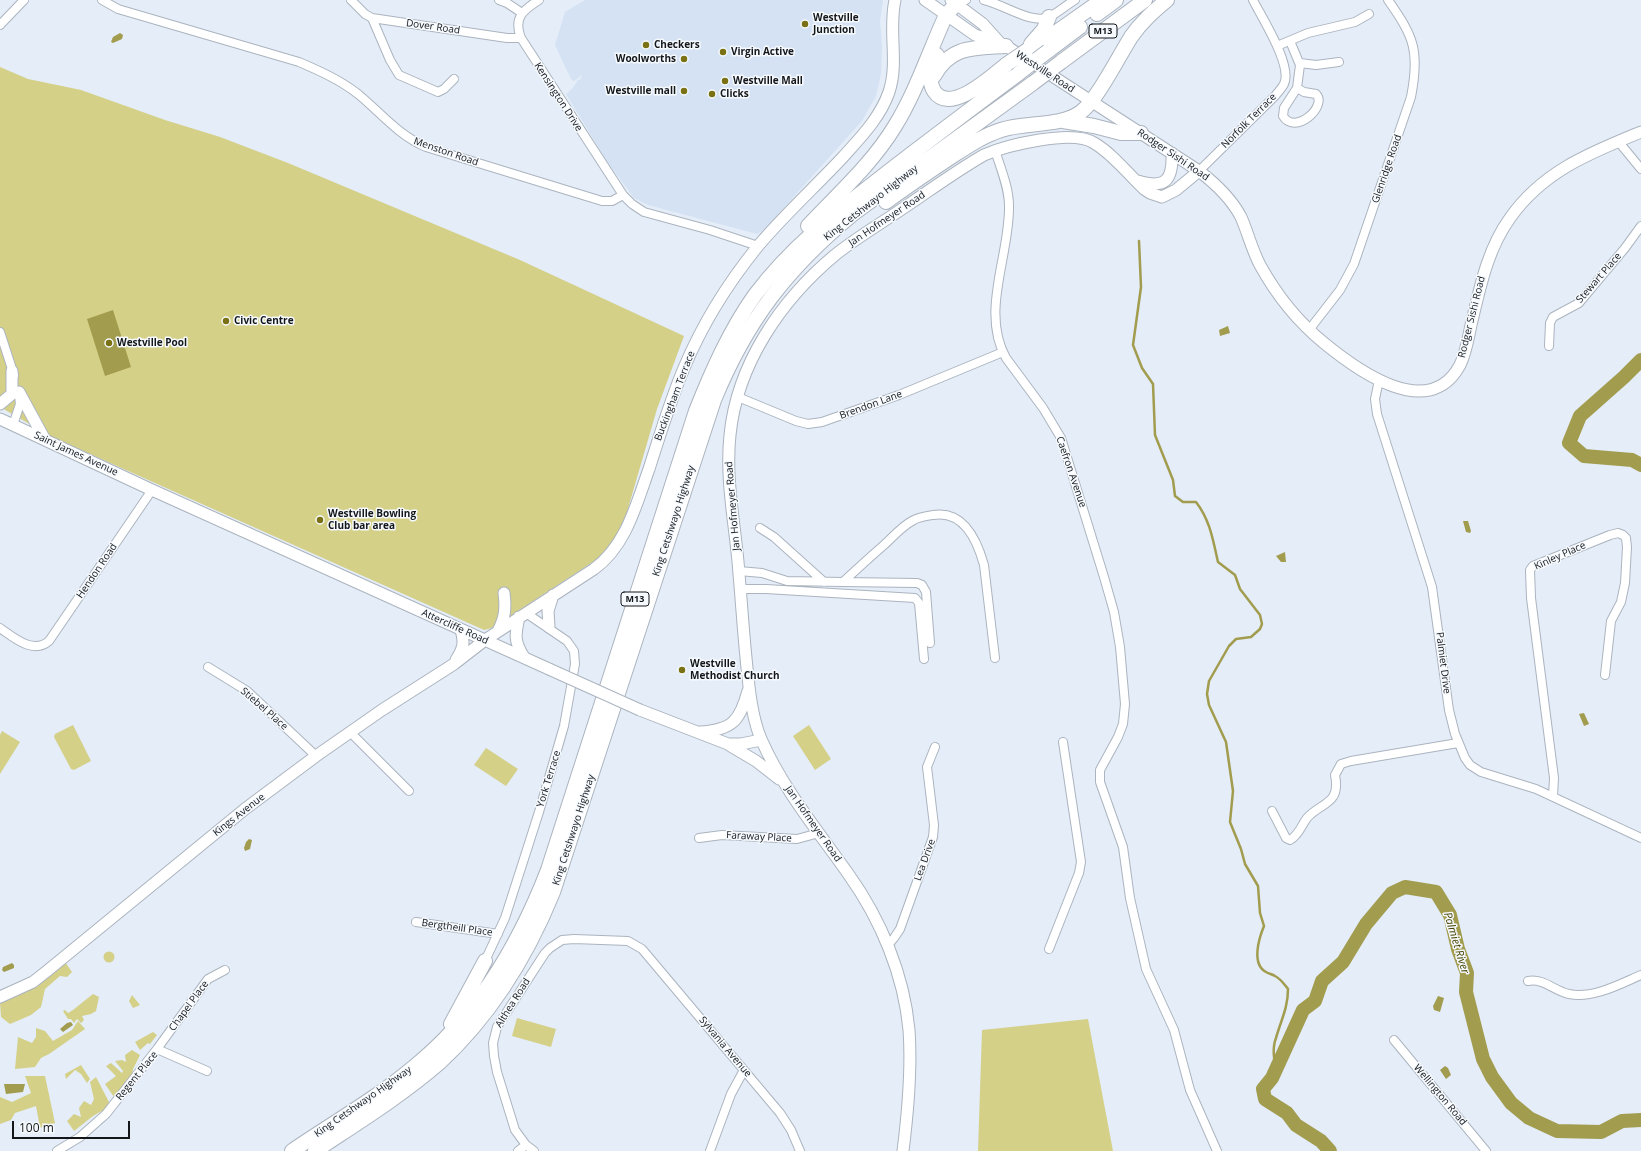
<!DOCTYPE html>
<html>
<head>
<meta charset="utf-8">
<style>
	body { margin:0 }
	#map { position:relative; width:1641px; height:1151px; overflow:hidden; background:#e4edf8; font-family:"Open Sans",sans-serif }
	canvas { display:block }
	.scale { position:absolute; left:12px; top:1121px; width:118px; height:18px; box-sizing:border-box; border:2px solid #13171a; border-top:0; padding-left:5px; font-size:12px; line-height:14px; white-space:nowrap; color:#13171a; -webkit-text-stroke:3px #f6fafe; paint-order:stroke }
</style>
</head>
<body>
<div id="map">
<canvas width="1641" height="1151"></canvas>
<div class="scale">100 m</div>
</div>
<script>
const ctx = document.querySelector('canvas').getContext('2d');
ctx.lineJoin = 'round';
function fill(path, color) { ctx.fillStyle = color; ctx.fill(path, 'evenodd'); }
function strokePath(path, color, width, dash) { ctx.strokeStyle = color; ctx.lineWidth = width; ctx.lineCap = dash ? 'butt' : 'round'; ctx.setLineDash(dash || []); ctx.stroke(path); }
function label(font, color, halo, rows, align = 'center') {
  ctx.font = font + ' "Open Sans",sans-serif'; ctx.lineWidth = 3; ctx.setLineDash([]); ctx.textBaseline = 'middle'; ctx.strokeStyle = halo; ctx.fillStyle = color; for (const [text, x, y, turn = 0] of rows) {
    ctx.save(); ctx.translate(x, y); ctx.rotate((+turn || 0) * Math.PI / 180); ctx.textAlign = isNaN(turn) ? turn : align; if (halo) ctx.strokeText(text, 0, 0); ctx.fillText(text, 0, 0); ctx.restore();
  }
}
const built = new Path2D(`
	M585,0H883L880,21L882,47L881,74L876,96L862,121L770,223L762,231L757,234L648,205L634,198L606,160L566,94L572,89L578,80H580L582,76V75L574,81L571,79L555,45L565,12Z`);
const green = new Path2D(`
	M0,67L28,79L81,90L165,120L220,137L288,163L520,260L684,336L657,409L627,512L616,537L602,556L492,628L484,630L52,437L0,407Z
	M73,725L91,761L74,770L71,769L54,737L55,734Z
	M809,725L831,759L815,770L793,736Z
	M2,731L20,742L0,774V735Z
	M486,748L518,769L506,786L474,765Z
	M103.5 957a5.5 5.5 0 1 1 11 0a5.5 5.5 0 1 1-11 0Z
	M65,962L72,972L67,977L60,976L45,989L41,1007L31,1015L10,1024L1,1017L0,1002Z
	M93,994L99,997L96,1011L91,1014L82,1016L84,1020L81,1023L77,1019L74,1023L71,1019H68L63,1011L65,1010L68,1013L73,1010Z
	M132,995L140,1005L133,1008L129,1001Z
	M517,1018L556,1029L551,1047L512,1036Z
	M1088,1019L1113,1151H978L982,1030Z
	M78,1021L85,1029L49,1054L41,1058L35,1067L15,1069L18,1037L32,1043L36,1037V1028L45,1031L53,1041L72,1030Z
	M153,1032L157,1035L150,1044L148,1043L140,1050L135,1042Z
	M132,1050L140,1055L133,1069L132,1079L114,1097L105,1084L116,1076L106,1066L111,1063L122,1073L123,1071L115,1061L122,1060L126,1062L125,1055Z
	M81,1065L90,1079L87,1083L81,1074L75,1070L66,1079L65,1074Z
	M25,1076H45L55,1123L40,1128L36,1106L15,1113L11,1120L0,1124V1097L12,1102L31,1093Z
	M96,1077L109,1102L107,1108L93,1116L74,1131L67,1121L74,1114L81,1117L79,1108L84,1101L91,1105L94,1099L90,1082Z`);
const water = new Path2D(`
	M120,33L123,35L122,39L113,43L111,42L113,37Z
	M113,310L131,367L105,376L87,319Z
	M1228,326L1230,333L1220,336L1219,330Z
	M1463,521H1468L1471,531L1470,533L1466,532Z
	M1285,552L1286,562H1281L1276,556Z
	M1584,713L1589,724L1584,726L1579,714Z
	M249,839L252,840L250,849L245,851L244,848L246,842Z
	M12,963L14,965V968L4,972L2,970L3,967Z
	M1438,996L1444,998L1440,1012L1434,1010L1433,1006Z
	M71,1022L73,1025L63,1032L60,1029L67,1023Z
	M1445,1066L1448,1068L1451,1075L1446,1079L1440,1070Z
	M4,1084H25L23,1092L6,1094Z`);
const stream = new Path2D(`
	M1139,241L1141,287L1133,345L1142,368L1153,384L1155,435L1173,480L1175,496L1183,502H1196C1210,520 1213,540 1218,562L1235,575L1240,589L1260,615L1262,624L1260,629L1251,637L1236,639L1229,646L1209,681L1207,694L1209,705L1226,742L1233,791L1230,822L1241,849L1245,864L1258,886L1260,913L1264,926C1259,938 1251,964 1266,972C1269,974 1272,974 1275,976C1281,979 1284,984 1288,989C1288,1008 1281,1020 1276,1038C1272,1048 1274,1059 1276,1070`);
const river = new Path2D(`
	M1641,360L1624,377L1580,416L1569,443L1584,456L1632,460L1641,465
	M1330,1151L1321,1141L1296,1125L1287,1113L1265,1099L1263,1089L1272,1078L1303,1010L1315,1001L1322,981L1343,962L1366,924L1392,893L1405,887L1436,892L1450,915L1458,949L1467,973L1466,992L1483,1059L1492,1077L1511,1103L1529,1118L1557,1131L1601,1132L1622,1121L1641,1120`);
const street = new Path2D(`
	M102,0L118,9L299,62C320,71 340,80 358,94C381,113 398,135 426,147L602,201H612L623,195L632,204L644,212L710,230L758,246
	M351,0L365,14L372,18L507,38H521
	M499,0L507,3L522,13
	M539,0C523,10 513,18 521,38L623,195
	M984,0C1003,4 1032,25 1049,17C1058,13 1066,5 1075,0
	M956,4L966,0
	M372,18L390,60L399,75L438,92L444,89L454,79
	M0,25L24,0
	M1290,41L1300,65L1297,88L1284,108L1283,116C1295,136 1328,106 1316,94L1304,92L1297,88
	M1277,46L1308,33L1355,22L1369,14
	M1300,63L1316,65L1339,62
	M1618,141L1641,169
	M995,150C1000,167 1009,187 1009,206C1010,255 980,312 1006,358L1043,408L1061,438L1104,577L1114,612L1120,647L1125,704L1123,724L1118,737L1100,770V782L1123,847L1130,898L1146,969L1174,1030L1190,1090L1217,1151
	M1199,171L1275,96C1278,92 1282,88 1284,84C1293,66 1262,18 1253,0
	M1309,330L1340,290L1354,264L1411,97C1420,51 1414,37 1388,0
	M0,332L14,375
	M1549,346L1550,323L1553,317L1579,303L1625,248L1641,226
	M1379,380L1375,399L1377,414L1432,587L1449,710L1455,734L1465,758L1470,765L1481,772L1536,789L1641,838
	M738,397L796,421L808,424L822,422L899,395L1003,352
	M13,425L20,404L19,396
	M760,528L774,537L824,582
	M739,571L762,573L787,581L843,582C856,570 870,557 884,545C893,537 901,527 912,521C918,517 926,516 933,515C964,510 977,540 984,565L995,658
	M843,582L917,583L922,585L926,592L930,643
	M740,589H766L915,598L919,603L924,659
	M0,628C13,637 33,655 49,641L152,490
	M208,667L247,691L316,756
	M350,732L409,791
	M1553,796L1554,778L1531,598L1530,570L1533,566L1538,564L1610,535L1618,533L1623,535L1626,538L1627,547L1625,583L1621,602L1611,621L1605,675
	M1272,811L1286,838L1290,840C1299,835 1301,826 1307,818C1321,802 1341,805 1335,775L1341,764L1351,761L1458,743
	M699,838L722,835L797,839L819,833
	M416,922L498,934
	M888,945L894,938L900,929L933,837L934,825L927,767L935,747
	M1049,949L1079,873L1081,862L1063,742
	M485,961L505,918L539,812L564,726L575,664L574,651L567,641L526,613
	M1528,981C1544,978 1554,991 1569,994C1593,999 1620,984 1641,975
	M1394,1040L1486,1151
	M157,1049L207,1071
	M57,1151L80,1137L106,1114L157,1049L208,979L225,970
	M518,1151L526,1145
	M534,1151L526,1145L515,1130L497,1072L494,1056L493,1043L497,1027L545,953L550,948L562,940L574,939L628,941L642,949L780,1113L791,1130L800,1151
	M710,1151L731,1094L744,1070`);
const secondary = new Path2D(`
	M925,0L975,35L1000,43L1006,46L1199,171C1216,184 1231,198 1241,217C1248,233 1252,250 1260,265C1277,296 1297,321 1324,343C1357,370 1429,423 1460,365C1466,353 1468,339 1471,325C1480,288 1487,250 1510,218C1543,171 1590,153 1641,132
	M951,0L983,24L1000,43
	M1138,181C1165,189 1173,181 1172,153
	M19,392L44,438
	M0,404L12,394V371
	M0,419L152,490L549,669
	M519,617C515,635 514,642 524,657
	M549,627L548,611L553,595
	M498,631C505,618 506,608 504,593
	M456,660C463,649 465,643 461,630
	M640,710L728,744H741L761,740
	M700,732C732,730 740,721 748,691
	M729,745L756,761L779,779
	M0,997L33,982L47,971L245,809L316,756L382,710L454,664L485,640L594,569C626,546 636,505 649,469C660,435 670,401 684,368C702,325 728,283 758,246C784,215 815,187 843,157C860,138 880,118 889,92C899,62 888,31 895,0
	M903,1151C908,1111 912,1070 909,1030C904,975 881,920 849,875C818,831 783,789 761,739C753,720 750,698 748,677C744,643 742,608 739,574C736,528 725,482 730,435C737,364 781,300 835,255C856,238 880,224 902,209C929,191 956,171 984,155C1007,145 1073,129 1094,143C1113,154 1128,174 1144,189L1150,193L1162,197L1176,190L1199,171`);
const highway = new Path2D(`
	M1097,14L1116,0
	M1031,44L1044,29L1049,17
	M1026,51L1048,38L1102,0
	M1048,51L1080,27
	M937,55C932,67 927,79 934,91C950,116 993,75 1007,64
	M1061,62L1145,0
	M934,76C951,45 975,48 1006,46
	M1063,121L1094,126L1121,133H1141
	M886,202C906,187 927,173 948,159C965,148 982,136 1001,130C1025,122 1061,127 1081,112C1097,100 1119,56 1131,37C1141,22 1154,11 1167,0
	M808,226C838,194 872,164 895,126C916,92 929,52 946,15L956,4
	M451,1024L485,961
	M292,1151C333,1123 377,1098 415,1066C478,1015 519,945 548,870L696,411C712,371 730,330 755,295C793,244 843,207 893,168C935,136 977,104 1019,73
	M315,1151C357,1123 401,1096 439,1063C490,1016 527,956 553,892L714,400C747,320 787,268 854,213L1033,83`);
const secondaryBridge = new Path2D(`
	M549,669L640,710`);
const highwayBridge = new Path2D(`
	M1007,64L1026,51
	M1019,73L1048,51
	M1033,83L1061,62`);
const markers = [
	[805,24,4,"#797113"],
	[646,45,4,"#797113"],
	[723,52,4,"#797113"],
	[684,59,4,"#797113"],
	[725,81,4,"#797113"],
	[684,91,4,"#797113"],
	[712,94,4,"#797113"],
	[226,321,4,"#797113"],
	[109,343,4,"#797113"],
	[320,520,4,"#797113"],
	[682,670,4,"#797113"]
];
const shields = [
	[1103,31,28],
	[635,599,28]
];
const shieldNames = [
	["M13",1103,31],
	["M13",635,599]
];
const poiNames = [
	["Westville",813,18],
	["Junction",813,30],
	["Checkers",654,45],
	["Virgin Active",731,52],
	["Woolworths",676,59,"right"],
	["Westville Mall",733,81],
	["Westville mall",676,91,"right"],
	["Clicks",720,94],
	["Civic Centre",234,321],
	["Westville Pool",117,343],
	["Westville Bowling",328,514],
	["Club bar area",328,526],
	["Westville",690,664],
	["Methodist Church",690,676]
];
const streetNames = [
	["Dover Road",433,27,8],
	["Westville Road",1045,72,33],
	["Kensington Drive",558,97,57],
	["Norfolk Terrace",1249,121,-45],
	["Menston Road",446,152,19],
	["Rodger Sishi Road",1173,155,34],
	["Glenridge Road",1387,169,-71],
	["King Cetshwayo Highway",871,203,-38],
	["Jan Hofmeyer Road",887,219,-34],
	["Stewart Place",1599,278,-49],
	["Rodger Sishi Road",1472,317,-76],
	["Buckingham Terrace",675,396,-69],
	["Brendon Lane",871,405,-20],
	["Saint James Avenue",76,454,25],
	["Caefron Avenue",1071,472,71],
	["Jan Hofmeyer Road",733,506,-95],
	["King Cetshwayo Highway",674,521,-72],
	["Kinley Place",1560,556,-24],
	["Hendon Road",97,571,-56],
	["Attercliffe Road",455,627,24],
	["Palmiet Drive",1443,663,83],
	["Stiebel Place",264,709,41],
	["York Terrace",549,779,-73],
	["Kings Avenue",239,815,-38],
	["Jan Hofmeyer Road",813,824,55],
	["King Cetshwayo Highway",574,830,-72],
	["Faraway Place",759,837,3],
	["Lea Drive",925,860,-70],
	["Bergtheill Place",457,928,8],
	["Althea Road",513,1003,-58],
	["Chapel Place",189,1006,-54],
	["Sylvania Avenue",725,1047,50],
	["Regent Place",137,1076,-51],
	["Wellington Road",1440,1095,50],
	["King Cetshwayo Highway",363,1102,-35]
];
const waterNames = [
	["Palmiet River",1456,943,73]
];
fill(built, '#d4e2f3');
fill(green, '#d5d087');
fill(water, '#a29c4e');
strokePath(stream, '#a29c4e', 2.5);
strokePath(river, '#a29c4e', 14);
strokePath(street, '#abb4bf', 10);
strokePath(secondary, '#abb4bf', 13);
strokePath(highway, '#abb4bf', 16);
strokePath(street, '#fff', 8);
strokePath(secondary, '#fff', 11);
strokePath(highway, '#fff', 14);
strokePath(secondaryBridge, '#abb4bf', 13, []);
strokePath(highwayBridge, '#abb4bf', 16, []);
strokePath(secondaryBridge, '#fff', 11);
strokePath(highwayBridge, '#fff', 14);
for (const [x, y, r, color] of markers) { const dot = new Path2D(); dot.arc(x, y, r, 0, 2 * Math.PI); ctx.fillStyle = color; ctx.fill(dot); strokePath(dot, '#f6fafe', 1.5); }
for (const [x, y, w] of shields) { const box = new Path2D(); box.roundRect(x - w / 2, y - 7, w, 14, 3); ctx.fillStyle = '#f6fafe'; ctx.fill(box); strokePath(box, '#13171a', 1); }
label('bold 9px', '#13171a', null, shieldNames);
label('bold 10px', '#13171a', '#f6fafe', poiNames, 'left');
label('10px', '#13171a', '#f6fafe', streetNames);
label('italic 11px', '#484302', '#f6fafe', waterNames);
</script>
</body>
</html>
